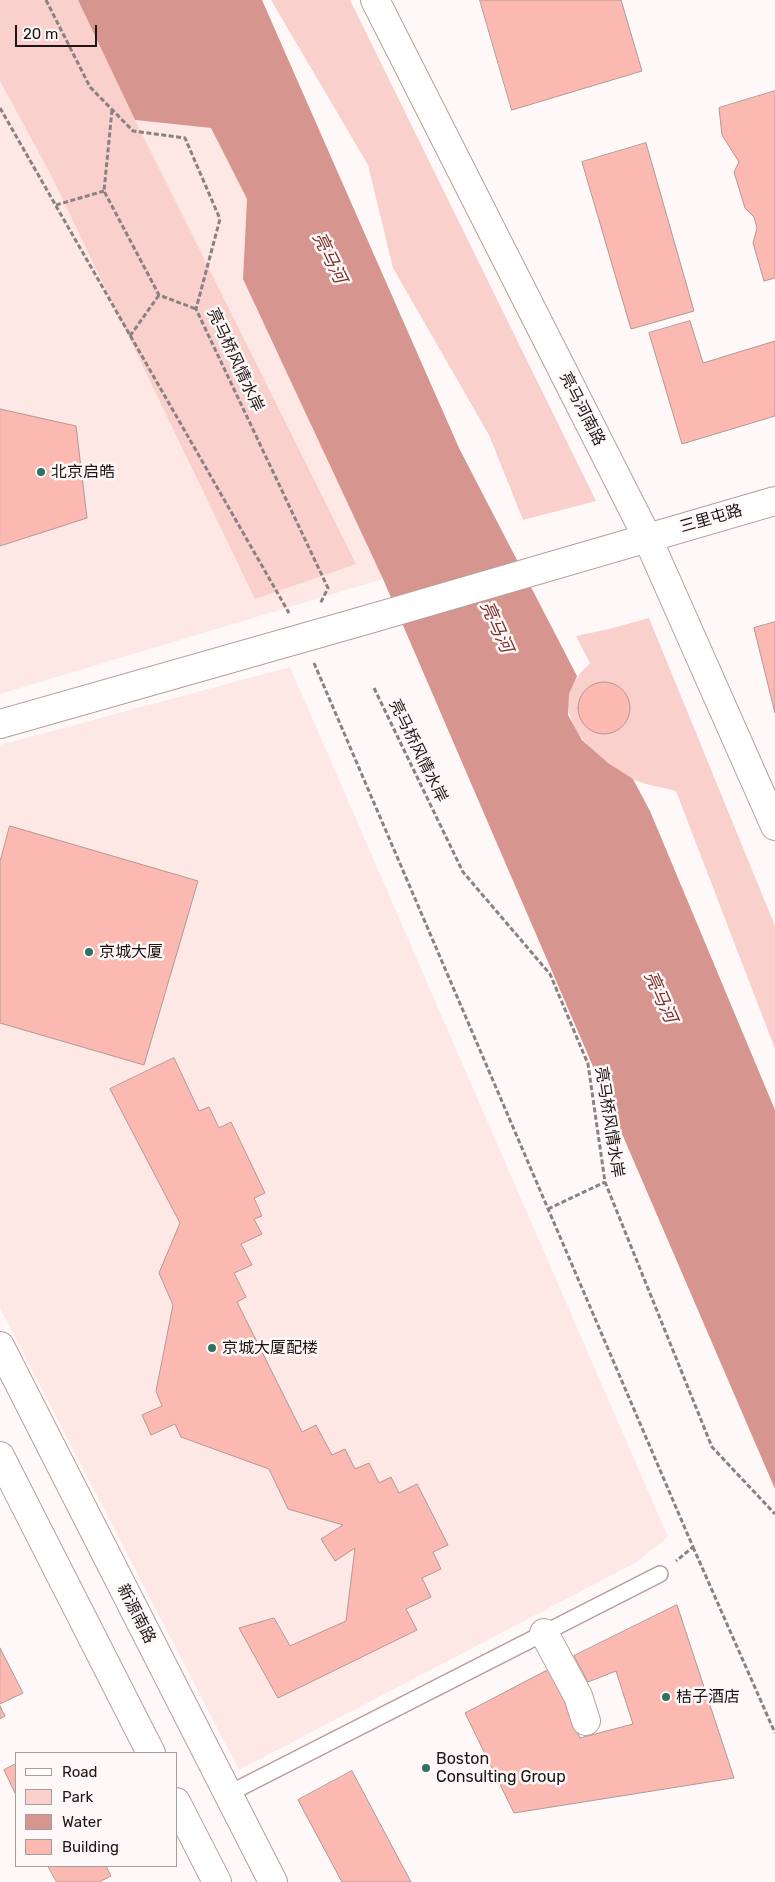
<!DOCTYPE html>
<html>
<head>
<meta charset="utf-8">
<style>
	body { margin:0 }
	#map { position:relative; width:775px; height:1882px; overflow:hidden; background:#fef9f8; font-family:Rubik,sans-serif }
	canvas { display:block }
	.legend { position:absolute; left:15px; top:1752px; width:162px; height:115px; box-sizing:border-box; background:#fef9f8; border:1px solid #a49e9d; margin:0; padding:6px 9px; list-style:none; font-size:15px; color:#1e1514 }
	.legend li { display:flex; align-items:center; gap:10px; height:25px }
	.legend b { width:25px; border:1px solid #a49e9d }
	.scale { position:absolute; left:15px; top:25px; width:82px; height:22px; box-sizing:border-box; border:2px solid #1e1514; border-top:0; padding-left:6px; font-size:15px; line-height:18px; white-space:nowrap; color:#1e1514; -webkit-text-stroke:4px #fef9f8; paint-order:stroke }
</style>
</head>
<body>
<div id="map">
<canvas width="775" height="1882"></canvas>
<ul class="legend">
<li><b style="height:6px;background:#fff"></b>Road</li>
<li><b style="height:14px;background:#f9d0cc"></b>Park</li>
<li><b style="height:14px;background:#d6968f"></b>Water</li>
<li><b style="height:14px;background:#fcb9b2"></b>Building</li>
</ul>
<div class="scale">20 m</div>
</div>
<script>
const ctx = document.querySelector('canvas').getContext('2d');
ctx.lineJoin = 'round';
function fill(path, color) { ctx.fillStyle = color; ctx.fill(path, 'evenodd'); }
function strokePath(path, color, width, dash) { ctx.strokeStyle = color; ctx.lineWidth = width; ctx.lineCap = dash ? 'butt' : 'round'; ctx.setLineDash(dash || []); ctx.stroke(path); }
function label(font, color, halo, rows, align = 'center') {
  ctx.font = font + ' Rubik,"Noto Sans SC",sans-serif'; ctx.lineWidth = 5; ctx.setLineDash([]); ctx.textBaseline = 'middle'; ctx.strokeStyle = halo; ctx.fillStyle = color; for (const [text, x, y, turn = 0] of rows) {
    ctx.save(); ctx.translate(x, y); ctx.rotate((+turn || 0) * Math.PI / 180); ctx.textAlign = isNaN(turn) ? turn : align; if (halo) ctx.strokeText(text, 0, 0); ctx.fillText(text, 0, 0); ctx.restore();
  }
}
const built = new Path2D(`
	M0,0H78L135,120L211,128L247,199L243,279L383,579L0,694Z
	M290,667L668,1537L635,1563L239,1770L0,1308V745Z`);
const green = new Path2D(`
	M0,0H78L135,120L356,564L255,599L50,173L0,81Z
	M271,0H350L596,501L523,520L489,435L393,268L368,165Z
	M649,618L775,926V1049L676,791C662,787 644,785 631,778C604,763 561,730 569,694C572,681 581,672 590,663L576,636L609,629Z`);
const water = new Path2D(`
	M78,0H262L459,448L577,676L569,694L568,715L582,740L608,763L633,779L650,811L775,1110V1489L383,579L243,279L247,199L211,128L135,120Z`);
const building = new Path2D(`
	M480,0H621L642,71L512,110Z
	M775,91V278L764,281L753,243L757,228L754,217L745,208L734,172L739,162L722,135L719,108Z
	M646,143L694,311L631,329L582,162Z
	M690,321L703,363L775,341V416L682,444L649,333Z
	M0,409L76,426L87,518L0,546Z
	M775,622V713L754,628Z
	M578 708a26 26 0 1 1 52 0a26 26 0 1 1-52 0Z
	M10,826L198,881L144,1065L0,1023V862Z
	M174,1058L199,1111L209,1107L219,1128L231,1122L265,1193L254,1198L262,1216L254,1219L262,1234L241,1244L252,1265L234,1273L246,1297L237,1302L302,1432L316,1425L332,1455L345,1449L355,1469L369,1463L379,1483L391,1477L399,1493L417,1484L448,1545L433,1552L441,1569L422,1578L431,1597L406,1609L417,1630L278,1698L239,1628L274,1618L290,1646L346,1621L355,1548L335,1561L321,1539L343,1525L288,1509L269,1469L181,1437L175,1424L151,1435L142,1415L162,1406L156,1391L173,1305L159,1273L180,1223L110,1089Z
	M677,1605L734,1778L514,1813L465,1713L551,1668L580,1738L633,1724L616,1671L588,1682L574,1656Z
	M0,1648L23,1693L0,1704Z
	M0,1706L5,1716L0,1719Z
	M16,1764V1795L4,1770Z
	M352,1771L411,1882H342L298,1800Z
	M48,1866H106L111,1876L99,1882H57Z`);
const path = new Path2D(`
	M46,0L90,87L133,131L185,138L220,219L196,309L328,588L320,604
	M0,108L289,613
	M112,110L104,191L159,295L196,309
	M56,205L104,191
	M130,336L159,295
	M314,663L693,1547L676,1561
	M374,688L463,872L550,974L588,1064L605,1182L712,1447L775,1514
	M548,1209L605,1182
	M693,1547L775,1733`);
const service = new Path2D(`
	M228,1794L660,1574`);
const minor = new Path2D(`
	M375,0L647,537L775,826
	M544,1633L578,1696L586,1721`);
const tertiary = new Path2D(`
	M0,724L366,620L775,501`);
const secondary = new Path2D(`
	M0,1346L273,1882
	M0,1456L151,1753
	M176,1802L217,1882`);
const markers = [
	[41,472,5,"#2e7162"],
	[89,952,5,"#2e7162"],
	[212,1348,5,"#2e7162"],
	[666,1697,5,"#2e7162"],
	[426,1768,5,"#2e7162"]
];
const streetNames = [
	["亮马桥风情水岸",235,360,65],
	["亮马河南路",582,409,63],
	["三里屯路",711,519,-16],
	["亮马桥风情水岸",418,751,64],
	["亮马桥风情水岸",609,1122,81],
	["新源南路",136,1614,63]
];
const poiNames = [
	["北京启皓",51,472],
	["京城大厦",99,952],
	["京城大厦配楼",222,1348],
	["桔子酒店",676,1697],
	["Boston",436,1759],
	["Consulting Group",436,1777]
];
const waterNames = [
	["亮马河",329,258,64],
	["亮马河",496,627,66],
	["亮马河",660,997,66]
];
fill(built, '#fde8e5');
fill(green, '#f9d0cc');
fill(water, '#d6968f');
fill(building, '#fcb9b2');
strokePath(building, '#b19996', 1);
strokePath(service, '#b79e9b', 18);
strokePath(minor, '#b79e9b', 30);
strokePath(tertiary, '#b79e9b', 30);
strokePath(secondary, '#b79e9b', 30);
strokePath(path, '#898281', 3, [5, 2.5]);
strokePath(service, '#fff', 15);
strokePath(minor, '#fff', 28);
strokePath(tertiary, '#fff', 28);
strokePath(secondary, '#fff', 28);
for (const [x, y, r, color] of markers) { const dot = new Path2D(); dot.arc(x, y, r, 0, 2 * Math.PI); ctx.fillStyle = color; ctx.fill(dot); strokePath(dot, '#fef9f8', 2); }
label('16px', '#1e1514', '#fef9f8', streetNames);
label('16px', '#1e1514', '#fef9f8', poiNames, 'left');
label('italic 18px', '#7c2f2b', '#fef9f8', waterNames);
</script>
</body>
</html>
